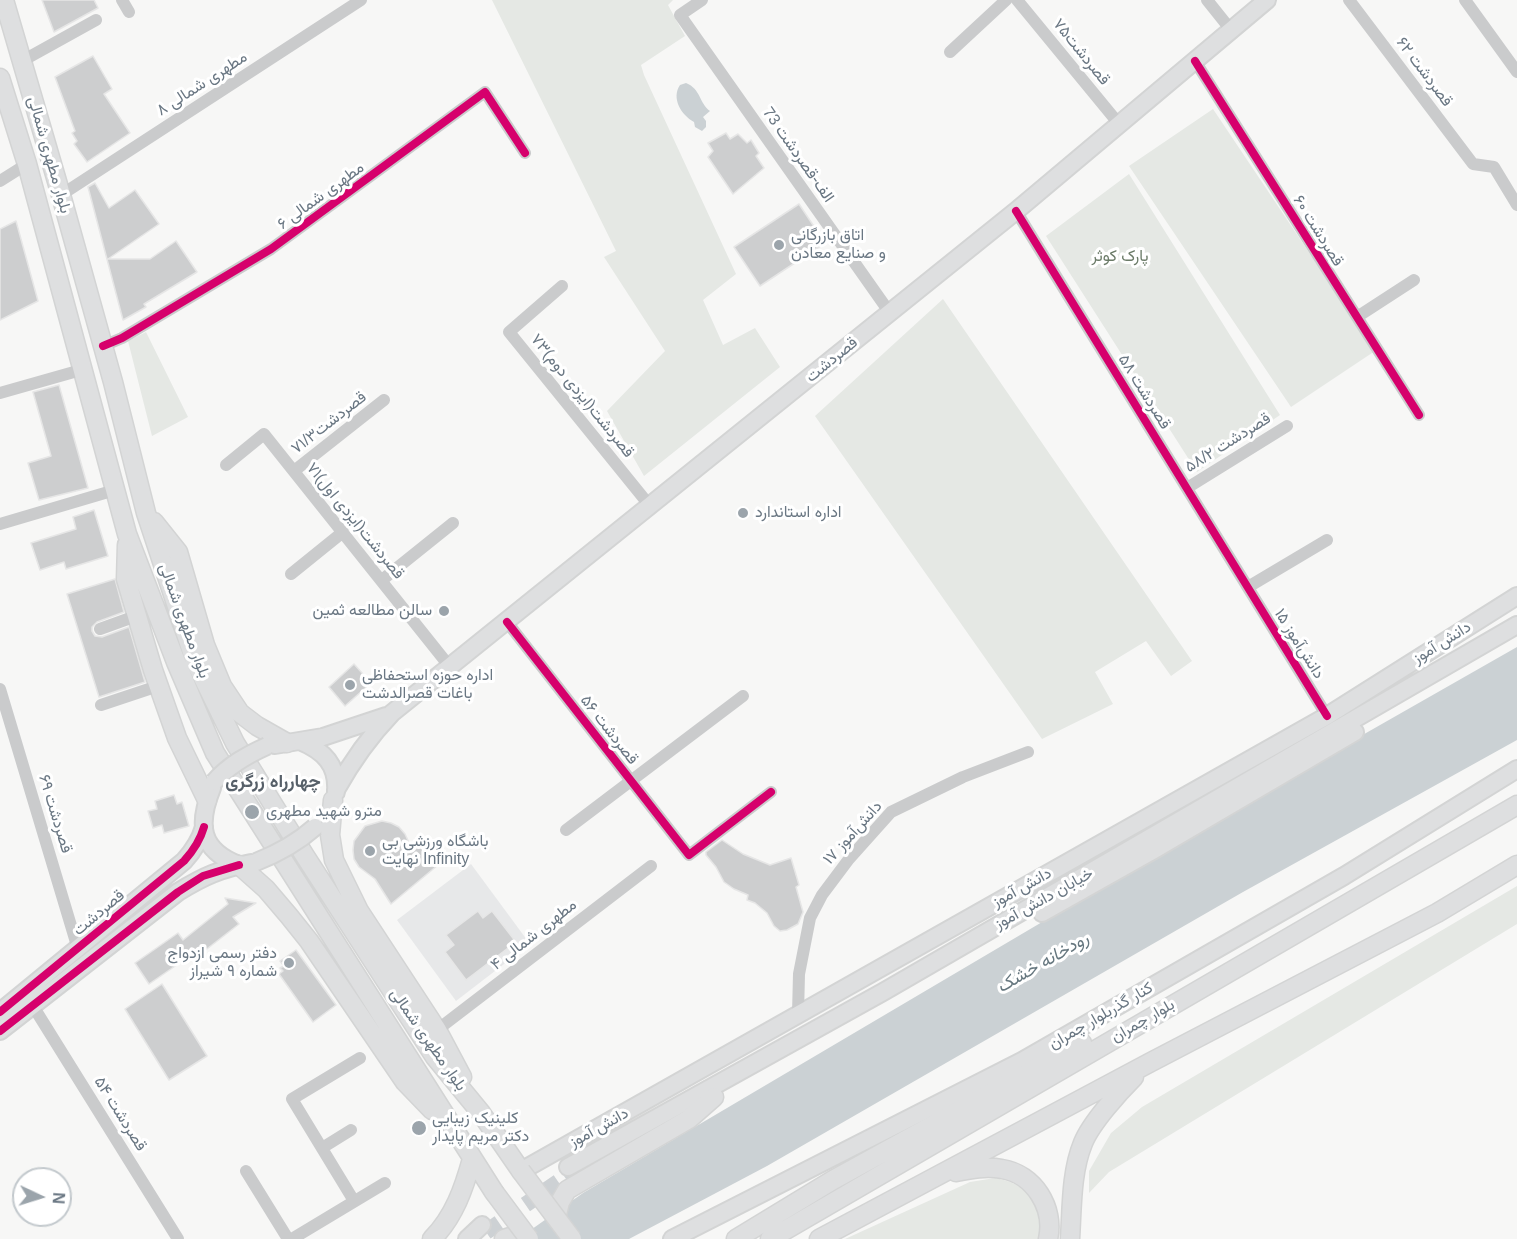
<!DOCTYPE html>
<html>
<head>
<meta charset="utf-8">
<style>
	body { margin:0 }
	#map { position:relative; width:1517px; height:1239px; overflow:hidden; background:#f7f7f6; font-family:Helvetica,sans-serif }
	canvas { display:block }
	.north { position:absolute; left:12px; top:1167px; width:60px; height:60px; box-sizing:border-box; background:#fff; border:2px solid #c3c9cd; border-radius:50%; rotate:94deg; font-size:16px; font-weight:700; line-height:24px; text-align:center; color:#6a7783 }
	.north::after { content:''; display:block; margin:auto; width:21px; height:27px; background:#9ba4ab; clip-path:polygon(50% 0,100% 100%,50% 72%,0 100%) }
</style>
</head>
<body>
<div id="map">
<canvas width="1517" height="1239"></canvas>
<div class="north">N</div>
</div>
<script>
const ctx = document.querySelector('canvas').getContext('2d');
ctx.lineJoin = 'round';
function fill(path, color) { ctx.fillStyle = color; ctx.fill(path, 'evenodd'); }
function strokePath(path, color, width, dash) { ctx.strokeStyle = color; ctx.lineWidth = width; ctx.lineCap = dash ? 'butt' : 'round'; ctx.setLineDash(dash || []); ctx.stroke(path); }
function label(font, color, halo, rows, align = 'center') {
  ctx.font = font + ' Helvetica,Vazirmatn,sans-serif'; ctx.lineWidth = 6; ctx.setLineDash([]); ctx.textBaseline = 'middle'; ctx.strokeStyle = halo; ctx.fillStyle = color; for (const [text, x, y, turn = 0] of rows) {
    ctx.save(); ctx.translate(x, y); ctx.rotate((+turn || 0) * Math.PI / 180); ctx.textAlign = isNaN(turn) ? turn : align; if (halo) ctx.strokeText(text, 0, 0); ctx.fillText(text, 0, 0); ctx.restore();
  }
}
const built = new Path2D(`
	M471,864L530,944L456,1001L397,920Z`);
const green = new Path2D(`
	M492,0H673L668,5L685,36L641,65L644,75L736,274L703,300L723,345L755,328L780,367L644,476L607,411L665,351L604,257L616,251Z
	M1213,109L1375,351L1291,407L1129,166Z
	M1129,174L1280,415L1197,472L1046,236Z
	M943,299L1192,661L1171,676L1146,641L1095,672L1113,704L1042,739L815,416Z
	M146,332L188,417L152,436L128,341Z
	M1517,886V924L1109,1172L1089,1193V1171L1111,1133L1142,1107Z
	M995,1178C1005,1180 1017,1183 1025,1191C1036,1202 1043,1224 1040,1239H845L970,1182Z`);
const water = new Path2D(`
	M686,83C701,89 699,103 710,111L703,117L706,121V127L702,131L695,127L694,122C681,115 671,98 680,85Z
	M1517,647V740L1243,892L767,1166L629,1239H518L583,1193L1259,794Z`);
const building = new Path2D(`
	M42,0H94L98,8L54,32Z
	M93,56L112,89L104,94L130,133L87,162L74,144L77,141L72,133L75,131L55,77Z
	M726,133L730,139L738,134L747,143L751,140L759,153L756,156L764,168L733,194L708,157L713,151L708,143Z
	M95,183L109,208L135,190L159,224L108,259H150L176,241L197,272L144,304L146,307L123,320L88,187Z
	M799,204L825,243L760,286L734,247Z
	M16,221L38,301L0,320V229Z
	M59,385L88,488L39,500L28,463L51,456L33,392Z
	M94,510L108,556L66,569L64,562L40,570L31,543L76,529L73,517Z
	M115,579L124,612L97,622L92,627V631L95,636L102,637L129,627L145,682L99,697L67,594Z
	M354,664L371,683L345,706L329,687Z
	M174,795L177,804L182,802L189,826L164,833L162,825L153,828L148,811L157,809L155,801Z
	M382,821L391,823L399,827L405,834L410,845L420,840L438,865L391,904L375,879L359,867L354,859L353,850L354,841L365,826Z
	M722,840L743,854L770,865L791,858L799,885L796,887L803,912L798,924L787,930L780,931L774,926L767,913L755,903L747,900L748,895L734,889L724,882L716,867L706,855V852Z
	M225,898L256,903L233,917L239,924L203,952L200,949L149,984L135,963L178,933L183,940L228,904Z
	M478,911L483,918L492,911L516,942L466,980L445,952L454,945L446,935Z
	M296,950L336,1005L313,1022L279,974L283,971L280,968L284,966L280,961Z
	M162,984L207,1056L169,1080L125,1009Z`);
const secondaryTunnel = new Path2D(`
	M486,1232L571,1173`);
const street = new Path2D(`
	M122,0L129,12
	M702,0L680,15L890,313
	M1017,0L1119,124
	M1207,0L1231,30
	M1349,0L1473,164L1494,167L1517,205
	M1465,0L1517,72
	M950,52L1006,0
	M22,61L96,20
	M1195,61L1419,415
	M0,181L27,164
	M61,195L361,0
	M1016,211L1327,716
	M562,286L509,332L650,506
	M1357,317L1414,280
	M103,346L122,338L271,249L485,92L525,153
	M0,393L81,370
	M226,465L264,434L450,667
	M294,471L384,400
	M1187,488L1287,426
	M0,524L115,490
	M291,574L343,532
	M382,580L453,523
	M1248,587L1327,540
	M507,622L689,855L771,792
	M100,629L136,616
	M0,689L78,949
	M101,705L158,686
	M566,830L743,696
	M33,1006L178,1239
	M798,1014L799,974L810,918L822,895L849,859L891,812L963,777L1028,752
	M437,1030L651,866
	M322,1148L351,1130
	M246,1171L288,1239
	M354,1201L292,1099L360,1058
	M292,1239L385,1183`);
const secondary = new Path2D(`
	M300,741C324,751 338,765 336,792
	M275,745L323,737L386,716
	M212,788C197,825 200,850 239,865
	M336,790C352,761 369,737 392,713L1016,211L1267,0
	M1042,913L1154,850L1355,732
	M0,1012L184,861C194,850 200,841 204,827
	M0,1031L178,892C204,876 220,869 251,863
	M568,1167L883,992L1517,625
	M521,1171L1327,716L1517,596
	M467,1239L482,1225
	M672,1239L1022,1061L1344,876L1517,769`);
const primary = new Path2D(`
	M4,0L61,195L113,382L146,513L195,661L235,743L305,856L435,1057L481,1113L521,1171
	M0,78L27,164L127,534L176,662L215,753L494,1192
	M154,522L178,552L205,645L222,686L240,713L257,726L287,743
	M127,545L126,579L153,670L177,738L207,800
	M333,800L330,835L334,860L359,911L437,1030L462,1077
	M239,865L266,889L289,916L309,941L405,1082L432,1110
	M956,1172C971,1169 986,1166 1002,1169C1034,1174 1055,1208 1048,1239
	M556,1218L560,1202L567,1190L689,1119L714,1097
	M432,1239C454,1217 464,1188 472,1159
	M504,1239L510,1237L518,1239
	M736,1239L833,1180L1082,1043
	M770,1239L1517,805
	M819,1239L1151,1062L1437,913L1517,865
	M1070,1239C1072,1208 1071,1172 1083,1143C1091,1123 1119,1092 1134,1077`);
const secondaryBridge = new Path2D(`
	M214,782C229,765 247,755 267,746
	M256,862C279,853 297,843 315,827`);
const primaryBridge = new Path2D(`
	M521,1171L572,1239
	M494,1192L529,1239`);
const cycleway = new Path2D(`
	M1195,61L1419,415
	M1016,211L1327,716
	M103,346L122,338L271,249L485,92L525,153
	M507,622L689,855L771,792
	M0,1012L184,861C194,850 200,841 204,827
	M0,1031L178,892L203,876L239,865`);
const markers = [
	[779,245,6,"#9ba4ab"],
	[743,513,6,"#9ba4ab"],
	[444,611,6,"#9ba4ab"],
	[350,685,6,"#9ba4ab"],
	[252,812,8,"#9ba4ab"],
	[370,851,6,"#9ba4ab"],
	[289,963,6,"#9ba4ab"],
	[419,1128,8,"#9ba4ab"]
];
const streetNames = [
	["قصردشت۷۵",1081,52,51],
	["قصردشت ۶۲",1424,72,53],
	["۸ مطهری شمالی",202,84,-33],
	["بلوار مطهرى شمالى",49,155,74],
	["73 الف-قصردشت",798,155,55],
	["۶ مطهری شمالی",321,196,-36],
	["۶۰ قصردشت",1318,231,58],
	["قصردشت",832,360,-39],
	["قصردشت ۵۸",1144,392,58],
	["۷۳قصردشت(ایزدی دوم)",582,396,51],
	["قصردشت۷۱/۳",329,423,-38],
	["۵۸/۲ قصردشت",1228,443,-32],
	["۷۱قصردشت(ایزدی اول)",355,521,51],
	["بلوار مطهرى شمالى",184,621,70],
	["دانش آموز",1442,643,-32],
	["دانش‌آموز ۱۵",1299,644,58],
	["۵۶ قصردشت",609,730,52],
	["۶۹ قصردشت",55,814,73],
	["دانش‌آموز ۱۷",853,833,-48],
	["دانش آموز",1022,888,-29],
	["خیابان دانش آموز",1044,899,-29],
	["قصردشت",99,913,-40],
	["۴ مطهری شمالی",534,935,-38],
	["کنار گذربلوار چمران",1101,1016,-30],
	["بلوار چمران",1143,1021,-30],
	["بلوار مطهرى شمالى",428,1040,55],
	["۵۴ قصردشت",120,1114,58],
	["دانش آموز",599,1128,-29]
];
const poiNames = [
	["اتاق بازرگانی",791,236],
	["و صنایع معادن",791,254],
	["اداره استاندارد",755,513],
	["سالن مطالعه ثمین",432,611,"right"],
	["اداره حوزه استحفاظی",362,676],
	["باغات قصرالدشت",362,694],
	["مترو شهید مطهری",266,812],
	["باشگاه ورزشی بی",382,842],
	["نهایت Infinity",382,860],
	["دفتر رسمی ازدواج",277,954,"right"],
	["شماره ۹ شیراز",277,972,"right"],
	["کلینیک زیبایی",432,1119],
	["دکتر مریم پایدار",432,1137]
];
const parkNames = [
	["پارک کوثر",1120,257]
];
const neighbourhoodNames = [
	["چهارراه زرگری",273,782]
];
const waterNames = [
	["رودخانه خشک",1043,963,-30]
];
fill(built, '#e7e8e9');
fill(green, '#e5e8e4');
fill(water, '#cbd1d4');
fill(building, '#cdcecf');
strokePath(building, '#e6e6e6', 1.5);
strokePath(secondaryTunnel, '#cdd1d4', 16, [16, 8]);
strokePath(secondary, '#d3d4d4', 20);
strokePath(primary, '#d3d4d4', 21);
strokePath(street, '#cacbcc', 12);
strokePath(secondary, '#dedfe0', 16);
strokePath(primary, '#dedfe0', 18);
strokePath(secondaryBridge, '#d3d4d4', 20, []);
strokePath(primaryBridge, '#d3d4d4', 21, []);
strokePath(secondaryBridge, '#dedfe0', 16);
strokePath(primaryBridge, '#dedfe0', 18);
strokePath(cycleway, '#d6006c', 8);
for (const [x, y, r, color] of markers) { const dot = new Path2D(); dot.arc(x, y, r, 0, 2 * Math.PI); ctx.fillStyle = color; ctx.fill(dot); strokePath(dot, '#fff', 2); }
label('16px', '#6a7783', '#fff', streetNames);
label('16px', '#6a7783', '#fff', poiNames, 'left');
label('16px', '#6b7b68', '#fff', parkNames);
label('bold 18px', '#576069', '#fff', neighbourhoodNames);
label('italic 18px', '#66777f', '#fff', waterNames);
</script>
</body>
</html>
